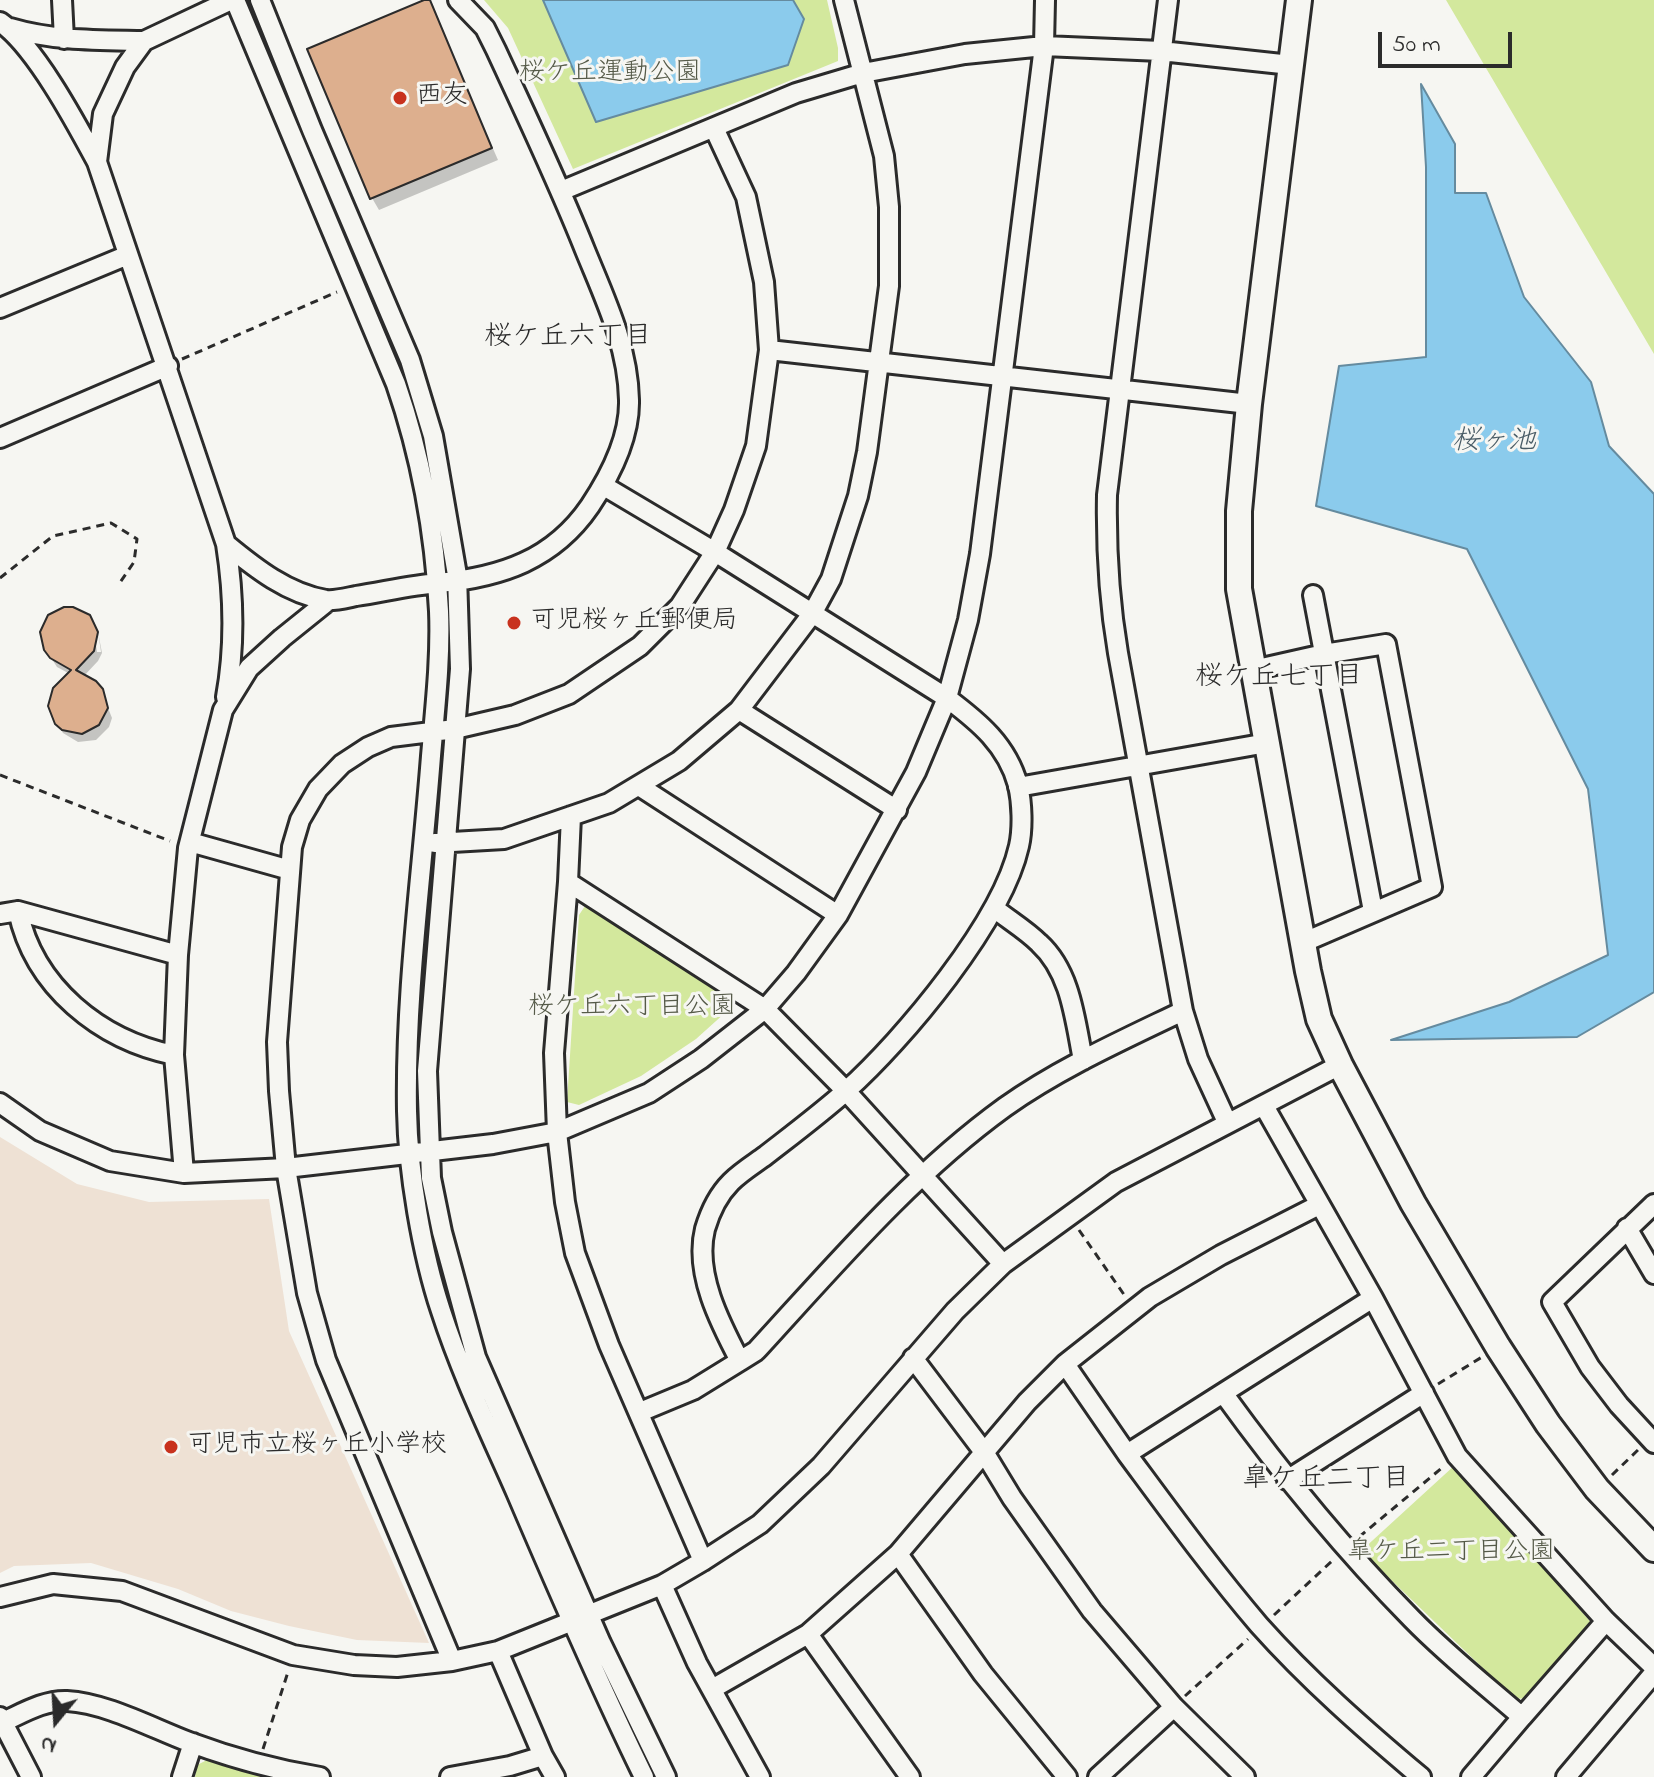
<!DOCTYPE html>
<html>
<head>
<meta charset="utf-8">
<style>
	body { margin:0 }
	#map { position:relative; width:1654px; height:1777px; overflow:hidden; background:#f6f6f2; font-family:"Indie Flower",sans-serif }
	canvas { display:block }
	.north { position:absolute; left:16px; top:1681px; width:80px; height:80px; -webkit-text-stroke:6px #f6f6f2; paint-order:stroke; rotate:198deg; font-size:22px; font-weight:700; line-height:32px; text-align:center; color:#2b2b2b }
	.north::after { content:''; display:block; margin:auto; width:28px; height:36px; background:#2b2b2b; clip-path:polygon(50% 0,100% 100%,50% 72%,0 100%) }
	.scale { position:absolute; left:1378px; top:32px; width:134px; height:36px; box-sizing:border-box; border:4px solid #2b2b2b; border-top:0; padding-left:10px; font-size:24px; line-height:28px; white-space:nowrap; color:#2b2b2b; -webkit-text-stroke:6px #f6f6f2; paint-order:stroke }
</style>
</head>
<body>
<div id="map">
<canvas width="1654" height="1777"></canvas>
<div class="north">N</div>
<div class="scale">50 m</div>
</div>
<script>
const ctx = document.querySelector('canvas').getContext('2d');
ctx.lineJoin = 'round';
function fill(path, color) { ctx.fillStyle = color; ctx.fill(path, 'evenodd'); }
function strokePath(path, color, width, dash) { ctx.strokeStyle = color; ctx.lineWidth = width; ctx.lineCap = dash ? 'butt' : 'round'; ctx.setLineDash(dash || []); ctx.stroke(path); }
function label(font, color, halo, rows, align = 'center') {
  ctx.font = font + ' "Indie Flower","Klee One",sans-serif'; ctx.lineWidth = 6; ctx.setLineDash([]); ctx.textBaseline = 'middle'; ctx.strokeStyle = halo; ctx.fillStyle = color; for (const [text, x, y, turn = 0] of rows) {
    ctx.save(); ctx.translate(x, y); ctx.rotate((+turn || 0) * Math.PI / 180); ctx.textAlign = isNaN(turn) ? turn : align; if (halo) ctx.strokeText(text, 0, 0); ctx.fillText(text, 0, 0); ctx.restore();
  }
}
const built = new Path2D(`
	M0,1137L77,1184L149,1202L269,1199L289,1331L429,1643L357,1640L289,1626L231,1611L178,1589L91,1563L14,1566L0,1573Z`);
const green = new Path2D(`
	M484,0H827L838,48V61L573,169L508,28Z
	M1446,0H1654V354Z
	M585,906L736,1003L696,1039L641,1076L579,1105L567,1102L579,915Z
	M1455,1465L1594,1626L1527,1698L1515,1699L1361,1551Z
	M207,1760L267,1777H195L197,1765Z`);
const water = new Path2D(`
	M543,0H793L804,19L788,65L596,122Z
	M1421,84L1455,144V193H1486L1524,297L1591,382L1609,446L1654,494V992L1577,1037L1391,1040L1509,1002L1608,955L1588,789L1467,549L1316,506L1339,366L1426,357V167Z`);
const shadow = new Path2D(`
	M428,0L498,160L379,210L372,198Z
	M93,624L97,652H101L98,632L102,653L98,661L83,677L101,690L112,718L109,727L96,740L78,742L63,733L57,723L70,674L57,667L46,650Z`);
const building = new Path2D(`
	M424,0H430L492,148L370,199L307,49Z
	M64,607H73L90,615L98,632L94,651L76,670L96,681L103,689L108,708L99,725L82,734L62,730L55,724L48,706L53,688L71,670L50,658L44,650L40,632L48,615Z`);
const path = new Path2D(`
	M182,359L337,292
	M0,578L53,536L111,523L137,539L134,562L119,584
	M0,775L170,841
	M1079,1230L1125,1296
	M1438,1384L1482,1357
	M1612,1475L1639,1449
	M1359,1537L1443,1467
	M1274,1615L1333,1560
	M1185,1696L1248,1639
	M263,1749L288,1672`);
const minor = new Path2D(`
	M62,0L64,39
	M235,0L396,384C421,456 435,535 439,611C441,659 435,709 431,756C422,874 405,993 407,1111C408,1171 422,1254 441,1311C461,1373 490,1433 516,1492C557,1588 598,1683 644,1777
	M260,0L312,130L410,360L433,436L457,575L460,669L427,1071L431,1178L442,1232L476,1357L601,1643L666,1777
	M1168,0L1107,495C1106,549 1109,600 1118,653L1183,1011L1198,1059L1227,1122
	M0,22C35,46 76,123 97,162L226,544C255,568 288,594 326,600C335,601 346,598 356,596C383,592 411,585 439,583C501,577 553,560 590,506C610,476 630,437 629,400C628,346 605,299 585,250C558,182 527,117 496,50L485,28L458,0
	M10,28C54,41 98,40 144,41
	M97,162L103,114L125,67L144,41L231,0
	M561,191L796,93L863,73L965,54L1044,46L1161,51L1291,65
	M0,308L128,255
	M769,350L1249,404
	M0,438L168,366
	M604,486L715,552L947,698C979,722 1007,745 1018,785C1022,803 1023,828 1019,846C1002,922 904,1039 846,1091C820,1114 792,1135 765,1156C754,1164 741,1172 731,1182C719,1194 710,1212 705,1229C694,1273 720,1323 740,1361L693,1390L640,1412
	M1313,595L1373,911
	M1253,670L1324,654L1386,644L1432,887L1302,943
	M226,697C235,647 234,595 226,544
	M739,710L897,810
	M639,786L838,915
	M1018,787L1267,743
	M571,816L568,882L554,1053L557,1132L565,1202L575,1253L609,1345L703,1561
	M190,842L290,870
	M435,843L504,839L609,803L679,761L739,710L812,614L831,579L858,496L867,452L889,286V207L884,156L844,0
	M568,882L765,1009L846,1091L1003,1264
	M994,908C1009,920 1026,930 1039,943C1071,972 1075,1020 1083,1060
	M18,911C34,987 100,1040 174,1055
	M0,914L18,911L178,955
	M0,1103L40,1131L110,1161L184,1173L286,1168L493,1144L557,1132L649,1093L701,1059L765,1009L796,973L838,915L916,772L947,698L968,620L980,554L1044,46L1045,0
	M1264,1106L1373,1298L1457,1456L1606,1621L1654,1667
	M184,1173L174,1055L178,955L188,848L223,710L249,668L282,638L328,601
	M1654,1204L1552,1302L1590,1367L1619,1405L1654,1443
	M1627,1228L1654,1274
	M913,1358L984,1452L1012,1498L1092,1611L1174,1707L1245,1777
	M740,1361L756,1351C834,1266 911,1175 1005,1107C1060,1068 1123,1040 1183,1011
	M1065,1364L1150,1297L1221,1255L1319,1205
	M1223,1393L1373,1298
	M1127,1454C1170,1512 1212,1570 1259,1625C1308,1680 1365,1730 1421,1777
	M1287,1480L1424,1393
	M898,1554L983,1674L1067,1777
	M662,1585L697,1663L760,1777
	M0,1597L53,1584L122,1591L293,1655L354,1665L397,1667L452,1661L498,1651L662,1585L703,1561L760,1524L821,1466L955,1311L1003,1264L1116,1182L1340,1065
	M808,1634L910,1777
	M498,1651L543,1756L555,1777
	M452,1661L326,1360L307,1293L286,1168L279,1091L277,1042L292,847L300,820L318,789L342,764L368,747L391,737L455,729L515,715L569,694L640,646L680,606L715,552L734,510L756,446L769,350L764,282L746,197L714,128
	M712,1689L808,1634L898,1554L1027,1402L1065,1364L1127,1454L1223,1393C1281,1473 1342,1548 1412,1619C1446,1654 1485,1685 1522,1717L1606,1621
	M0,1717L31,1777
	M3,1722C23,1713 44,1700 67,1701C106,1703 152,1728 189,1742C232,1758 276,1770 320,1777
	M182,1777L193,1743
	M450,1777L510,1766L543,1756
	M1098,1777L1174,1707
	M1471,1777L1522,1717
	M1566,1777L1654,1673`);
const tertiary = new Path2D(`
	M1299,0L1249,404L1239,511V589L1308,971L1319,1019L1340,1065L1413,1203L1498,1347L1548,1424L1597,1489L1654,1549`);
const markers = [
	[400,98,8,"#c8321e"],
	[514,623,8,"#c8321e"],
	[171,1447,8,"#c8321e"]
];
const parkNames = [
	["桜ケ丘運動公園",610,75],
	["桜ケ丘六丁目公園",632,1009],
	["皐ケ丘二丁目公園",1451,1554]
];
const poiNames = [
	["西友",416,98],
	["可児桜ヶ丘郵便局",530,623],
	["可児市立桜ヶ丘小学校",187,1447]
];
const neighbourhoodNames = [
	["桜ケ丘六丁目",568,339],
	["桜ケ丘七丁目",1279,679],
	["皐ケ丘二丁目",1326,1481]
];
const waterNames = [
	["桜ヶ池",1494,443]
];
fill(built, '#eee1d4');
fill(green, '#d3e89d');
fill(water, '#8bcbec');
strokePath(water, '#658b9f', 2);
fill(shadow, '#0003');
fill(building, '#ddaf8e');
strokePath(building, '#2b2b2b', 2);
strokePath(minor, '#2b2b2b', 24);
strokePath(tertiary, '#2b2b2b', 30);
strokePath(path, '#2b2b2b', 3, [8, 6]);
strokePath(minor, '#f6f6f2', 18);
strokePath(tertiary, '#f6f6f2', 24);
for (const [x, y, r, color] of markers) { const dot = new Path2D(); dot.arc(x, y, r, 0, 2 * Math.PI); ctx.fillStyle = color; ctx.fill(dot); strokePath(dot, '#f6f6f2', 3); }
label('26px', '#555a48', '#f6f6f2', parkNames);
label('26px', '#2b2b2b', '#f6f6f2', poiNames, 'left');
label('28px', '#2b2b2b', '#f6f6f2', neighbourhoodNames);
label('italic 28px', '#485b65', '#f6f6f2', waterNames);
</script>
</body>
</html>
